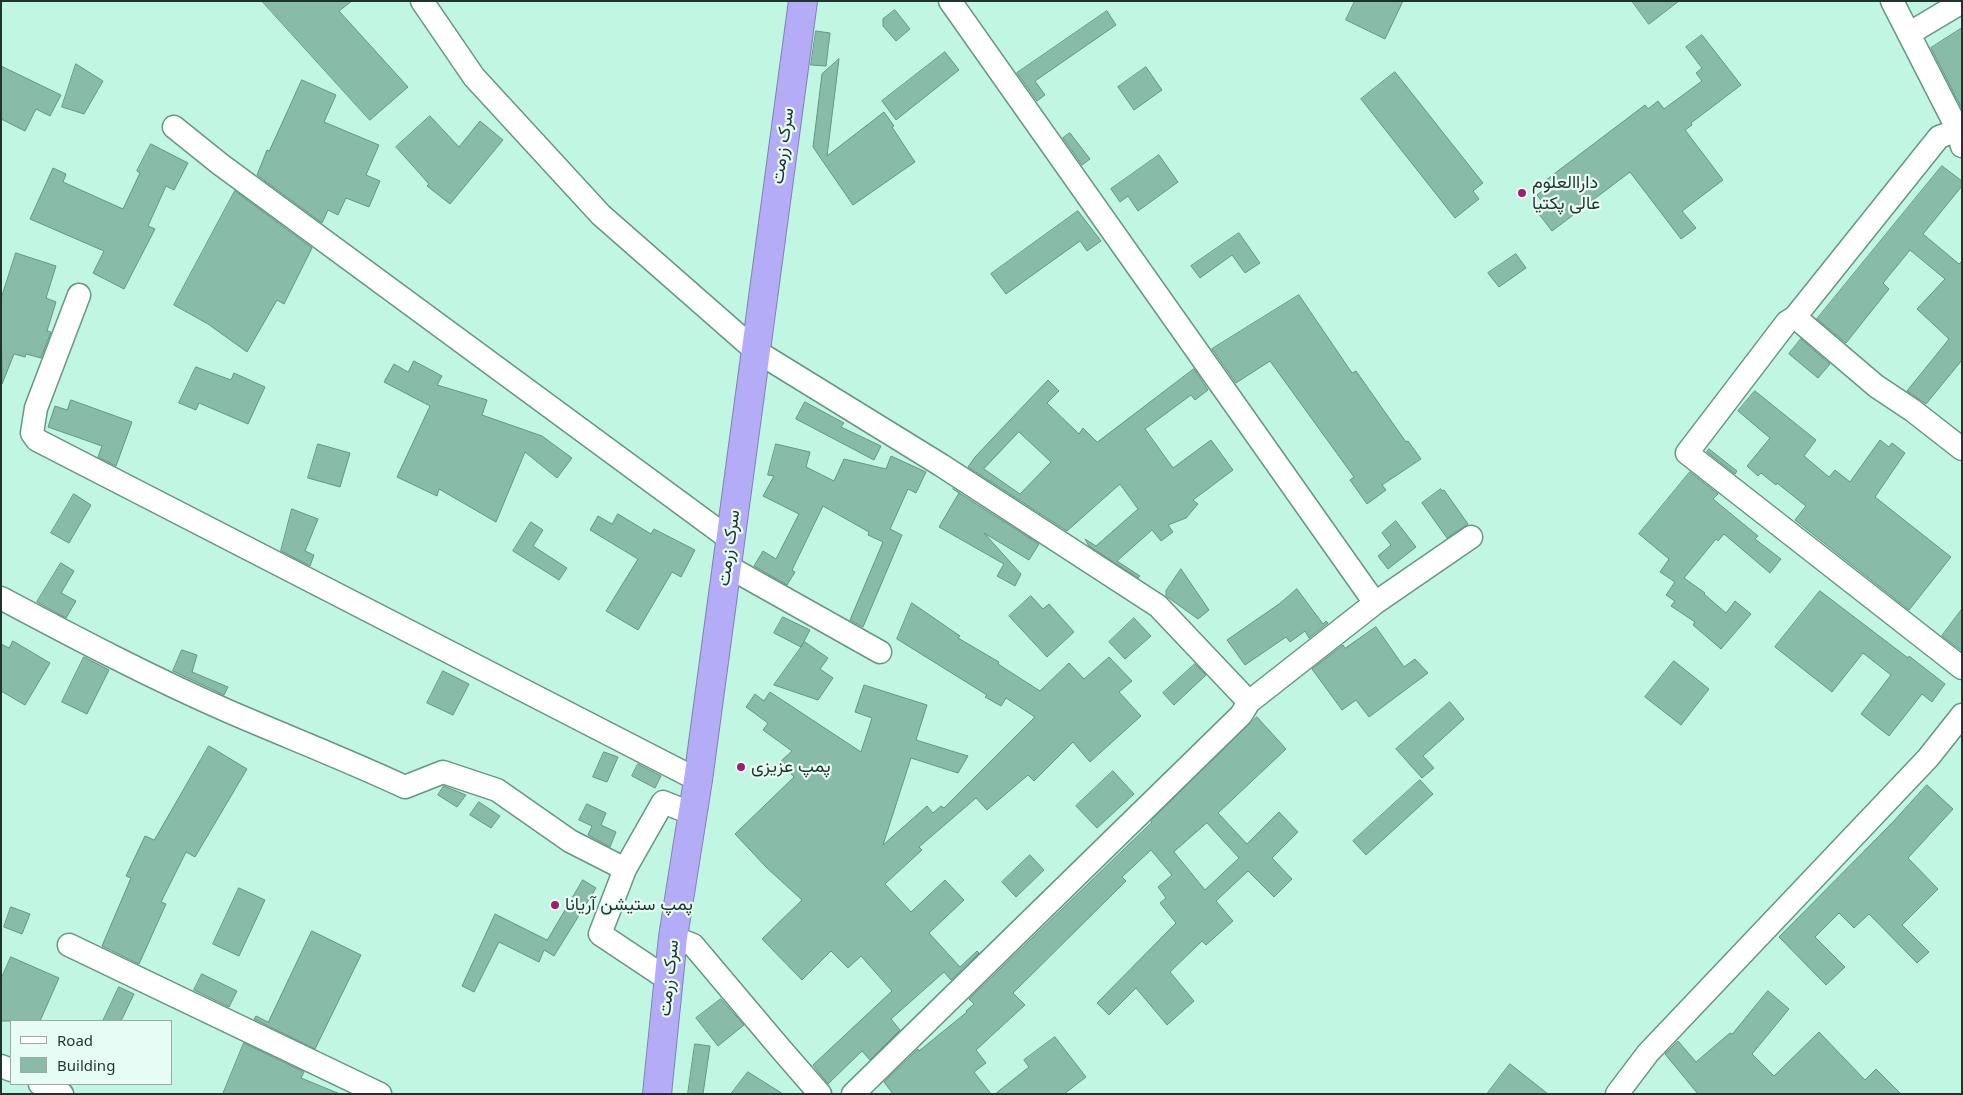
<!DOCTYPE html>
<html>
<head>
<meta charset="utf-8">
<style>
	body { margin:0 }
	#map { position:relative; width:1963px; height:1095px; overflow:hidden; background:#c1f7e2; font-family:"Noto Sans",sans-serif }
	canvas { display:block }
	.frame { position:absolute; inset:0; border:2px solid #1f342c; pointer-events:none }
	.legend { position:absolute; left:10px; top:1020px; width:162px; height:65px; box-sizing:border-box; background:#e7fcf4; border:1px solid #97aca4; margin:0; padding:6px 9px; list-style:none; font-size:15px; color:#1f342c }
	.legend li { display:flex; align-items:center; gap:10px; height:25px }
	.legend b { width:25px; border:1px solid #97aca4 }
</style>
</head>
<body>
<div id="map">
<canvas width="1963" height="1095"></canvas>
<div class="frame"></div>
<ul class="legend">
<li><b style="height:6px;background:#fff"></b>Road</li>
<li><b style="height:14px;background:#88bca8"></b>Building</li>
</ul>
</div>
<script>
const ctx = document.querySelector('canvas').getContext('2d');
ctx.lineJoin = 'round';
function fill(path, color) { ctx.fillStyle = color; ctx.fill(path, 'evenodd'); }
function strokePath(path, color, width, dash) { ctx.strokeStyle = color; ctx.lineWidth = width; ctx.lineCap = dash ? 'butt' : 'round'; ctx.setLineDash(dash || []); ctx.stroke(path); }
function label(font, color, halo, rows, align = 'center') {
  ctx.font = font + ' "Noto Sans",Vazirmatn,sans-serif'; ctx.lineWidth = 4.5; ctx.setLineDash([]); ctx.textBaseline = 'middle'; ctx.strokeStyle = halo; ctx.fillStyle = color; for (const [text, x, y, turn = 0] of rows) {
    ctx.save(); ctx.translate(x, y); ctx.rotate((+turn || 0) * Math.PI / 180); ctx.textAlign = isNaN(turn) ? turn : align; if (halo) ctx.strokeText(text, 0, 0); ctx.fillText(text, 0, 0); ctx.restore();
  }
}
const building = new Path2D(`
	M262,1H352L339,11L408,87L370,120Z
	M1355,1H1403L1385,39L1346,20Z
	M1632,1H1679L1649,24Z
	M895,10L910,29L896,41L883,26V19Z
	M1107,11L1116,25L1035,81L1045,95L1037,101L1017,73Z
	M1962,28V109L1931,48Z
	M816,31L830,33L826,66L811,65Z
	M1702,35L1741,85L1691,123L1692,125L1685,130L1723,180L1682,211L1696,228L1681,239L1630,172L1552,231L1535,209L1543,203L1537,195L1546,188L1542,183L1645,105L1648,109L1658,101L1664,109L1702,81L1696,73L1702,68L1686,47Z
	M945,52L959,70L896,120L882,101Z
	M839,59L827,156L884,112L894,126L892,127L915,162L853,205L813,147L822,74Z
	M76,64L103,81L84,114L62,107Z
	M1,66L61,95L50,116L36,109L25,131L1,119Z
	M1146,67L1162,90L1134,110L1118,87Z
	M1395,72L1483,183L1473,191L1479,199L1455,218L1361,99Z
	M302,80L336,95L324,122L379,145L366,175L380,181L369,207L346,198L338,215L328,210L322,223L257,175L267,150L269,151Z
	M430,116L459,147L480,121L503,140L450,204L427,186L429,184L396,147Z
	M1070,133L1090,159L1082,165L1063,138Z
	M151,144L188,163L174,190L166,186L148,226L155,229L124,289L93,273L104,251L30,219L53,168L66,174L63,182L123,209L140,173L137,171Z
	M1159,155L1178,182L1138,211L1128,196L1120,202L1111,189Z
	M1942,166L1962,181V186L1923,234L1959,264L1962,261V360L1926,404L1907,391L1949,339L1917,309L1945,279L1910,250L1883,283L1889,289L1846,343L1817,319Z
	M235,191L312,248L284,304L277,300L247,352L208,324L174,305Z
	M1078,211L1101,241L1087,251L1080,241L1006,294L991,274Z
	M1239,233L1260,263L1245,273L1232,255L1200,278L1191,266Z
	M16,253L56,266L46,298L56,302L47,331L51,332L41,358L26,354L25,357L14,354L2,384L1,299Z
	M1516,254L1526,268L1499,287L1488,273Z
	M1299,295L1352,373L1356,371L1406,442L1408,441L1421,459L1382,485L1386,490L1367,504L1350,480L1354,477L1270,361L1236,383L1212,349Z
	M1801,339L1830,364L1818,378L1789,354Z
	M414,361L442,376L437,385L487,400L482,415L542,436L572,458L557,478L525,452L496,522L439,489L437,496L397,477L430,406L384,382L394,364L408,372Z
	M196,367L231,380L234,373L265,387L248,424L199,403L196,410L179,403Z
	M1194,369L1208,390L1195,400L1191,395L1145,429L1173,468L1211,440L1233,470L1193,500L1198,504L1186,518L1168,525L1173,532L1161,541L1152,530L1117,561L1140,576L1138,578L1089,546L1085,539L1096,546L1138,509L1120,484L1067,531L968,467L975,457L1048,380L1059,391L1047,403L1079,434L1083,428L1097,442ZM1019,432L1051,462L1020,494L984,469Z
	M1755,391L1816,440L1804,456L1829,477L1835,470L1850,482L1880,440L1889,447L1892,443L1905,453L1875,497L1951,557L1909,610L1795,520L1806,506L1777,483L1776,485L1761,473L1758,476L1747,466L1770,438L1738,411Z
	M71,400L132,422L116,466L98,457L102,446L48,427L55,406L67,410Z
	M805,402L844,423L841,427L881,446L874,460L796,419Z
	M318,444L350,453L340,487L308,478Z
	M776,444L810,452L806,467L834,481L844,459L886,469L891,456L926,472L916,493L908,489L890,529L902,535L863,627L850,620L883,542L868,535L869,532L823,506L792,570L795,572L787,585L754,566L763,551L776,559L799,514L763,496L774,476L768,475Z
	M1709,449L1737,471L1735,474L1707,452Z
	M1690,472L1718,494L1713,499L1758,536L1755,539L1781,559L1770,573L1724,534L1718,541L1716,539L1684,578L1705,593L1704,594L1726,613L1735,601L1751,614L1721,649L1693,625L1695,622L1671,606L1675,601L1666,595L1675,582L1660,572L1669,559L1639,534Z
	M953,489L1039,544L1029,560L984,533L1021,574L1015,586L997,576L1004,564L939,527L959,493Z
	M1441,489L1442,491L1444,490L1468,524L1447,538L1422,503Z
	M74,494L91,505L69,543L51,533Z
	M292,509L318,519L305,551L314,555L310,566L281,551Z
	M618,514L651,534L654,529L695,550L681,577L672,572L638,630L606,611L638,559L590,530L598,516L612,524Z
	M1396,521L1416,547L1388,569L1378,556L1391,545L1382,533Z
	M531,522L543,530L533,546L567,568L559,580L513,551Z
	M61,563L74,571L61,593L76,601L66,618L37,602Z
	M1181,569L1209,610L1198,619L1166,596V591Z
	M1297,589L1323,624L1326,621L1328,623L1309,638L1305,631L1290,642L1286,637L1245,665L1227,640L1279,604Z
	M1820,591L1908,658L1909,656L1945,684L1932,702L1922,694L1889,736L1861,714L1891,675L1863,653L1832,692L1775,647Z
	M1031,596L1043,609L1049,604L1074,632L1047,657L1009,616Z
	M912,603L960,636L958,638L999,662L998,664L1040,691L1069,663L1084,679L1109,657L1132,681L1119,692L1141,716L1090,762L1073,742L1034,781L1028,775L987,810L976,798L919,847L922,850L885,884L911,912L945,880L964,900L929,933L960,967L977,951L979,953L951,980L944,972L891,1019L900,1030L870,1060L862,1051L828,1084L813,1065L892,991L861,956L848,968L831,951L802,980L762,939L802,900L767,868L735,834L794,777L780,762L792,751L763,730L768,723L746,707L755,694L764,701L770,692L861,752L872,718L855,712L864,685L927,705L916,740L968,756L958,773L911,758L883,845L927,806L933,813L941,806L944,808L1035,717L1006,698L1001,706L985,697L987,695L897,639Z
	M1962,609V651L1942,636Z
	M783,617L810,630L801,647L774,633Z
	M1134,618L1151,636L1125,659L1109,642Z
	M1376,627L1404,667L1415,659L1428,673L1369,717L1356,700L1342,710L1312,669L1343,645L1345,648Z
	M13,641L50,663L25,705L1,691V644L9,648Z
	M805,642L828,658L820,669L833,678L818,700L774,685Z
	M182,650L197,655L192,672L228,687L224,695L173,671Z
	M84,657L109,670L87,714L62,702Z
	M1674,661L1709,689L1681,725L1645,697Z
	M1195,664L1206,675L1174,705L1163,693Z
	M443,671L469,684L453,715L427,703Z
	M1450,702L1464,719L1423,756L1434,768L1422,778L1396,749Z
	M1257,717L1286,749L1218,813L1247,844L1279,812L1298,832L1272,858L1292,879L1274,897L1248,871L1216,901L1233,921L1206,945L1202,941L1170,972L1194,1001L1167,1025L1136,988L1109,1015L1097,1003L1176,923L1160,903L1166,898L1158,887L1172,875L1151,850L1122,877L1126,881L1013,993L1025,1005L976,1050L986,1063L974,1072L991,1094H893L884,1082L918,1049L919,1051L967,1012L966,1011L974,1004L969,999L1152,822L1151,821ZM1207,823L1239,858L1205,890L1174,852Z
	M209,746L247,769L195,857L186,852L161,902L166,904L139,964L102,946L131,878L126,876L145,836L154,840Z
	M604,752L618,757L607,782L593,777Z
	M638,764L661,776L655,788L632,776Z
	M1113,771L1134,794L1097,828L1076,806Z
	M1420,780L1433,794L1366,855L1353,841Z
	M1927,785L1953,809L1908,858L1938,889L1902,925L1929,952L1917,963L1869,914L1854,928L1839,913L1815,937L1845,967L1826,985L1779,937L1892,823Z
	M444,786L466,795L457,807L438,795Z
	M479,802L500,816L491,828L470,815Z
	M587,804L606,813L601,825L616,832L610,847L588,835L592,826L579,820Z
	M1030,855L1044,870L1016,897L1002,882Z
	M583,880L596,888L554,956L544,950L539,962L499,942L474,992L462,986L495,914L547,940Z
	M239,888L265,900L239,956L213,944Z
	M11,907L30,914L22,934L4,927Z
	M312,931L361,955L315,1049L254,1019L256,1016L268,1022Z
	M11,957L59,978L40,1021H1V979Z
	M202,974L237,991L229,1007L194,990Z
	M119,987L134,994L121,1021H103Z
	M1768,991L1789,1009L1752,1054L1774,1076L1819,1032L1865,1080L1876,1069L1901,1094H1698L1665,1054L1678,1041L1696,1062L1730,1033L1732,1034Z
	M721,999L744,1025L718,1046L696,1018Z
	M1055,1037L1086,1077L1064,1094H995L1029,1067L1024,1060Z
	M244,1043L304,1072L301,1078L340,1094H223Z
	M695,1044L710,1046L703,1094H688Z
	M1510,1064L1548,1094H1487Z
	M748,1072L783,1094H731Z`);
const minor = new Path2D(`
	M422,1L474,77L601,215L756,351L941,465L1158,606L1249,702
	M950,1L1375,603
	M1892,1L1958,130L1962,146
	M1910,33L1962,2
	M174,127L220,164L731,540
	M79,295L36,408L32,433L37,440L698,780
	M1795,317L1939,137L1958,130
	M1962,449L1912,410L1876,386L1795,317L1787,322L1687,453L1962,668
	M727,566L880,652
	M1,598C76,638 152,678 230,712C288,737 347,760 405,787L443,772L497,790L570,841L625,869
	M673,937L693,945L780,1048L820,1094
	M69,945L380,1094
	M669,980L600,934L625,869L663,802L693,814
	M1,1066L11,1070
	M40,1084L62,1094
	M853,1094L1241,715L1249,702L1375,603L1471,537
	M1617,1094L1648,1053L1928,758L1962,715`);
const highway = new Path2D(`
	M657,1094L673,937L698,780L803,1`);
const markers = [
	[1522,193,5,"#a01d6d"],
	[741,767,5,"#a01d6d"],
	[555,905,5,"#a01d6d"]
];
const streetNames = [
	["سرک زرمت",783,146,-82],
	["سرک زرمت",729,548,-82],
	["سرک زرمت",669,978,-84]
];
const poiNames = [
	["داراالعلوم",1532,183],
	["عالی پکتیا",1532,204],
	["پمپ عزیزی",751,767],
	["پمپ ستیشن آریانا",565,905]
];
fill(building, '#88bca8');
strokePath(building, '#639683', 1);
strokePath(minor, '#649784', 25);
strokePath(highway, '#8082b1', 30);
strokePath(minor, '#fff', 22);
strokePath(highway, '#b5acf8', 28);
for (const [x, y, r, color] of markers) { const dot = new Path2D(); dot.arc(x, y, r, 0, 2 * Math.PI); ctx.fillStyle = color; ctx.fill(dot); strokePath(dot, '#e7fcf4', 2); }
label('18px', '#1f342c', '#e7fcf4', streetNames);
label('18px', '#1f342c', '#e7fcf4', poiNames, 'left');
</script>
</body>
</html>
